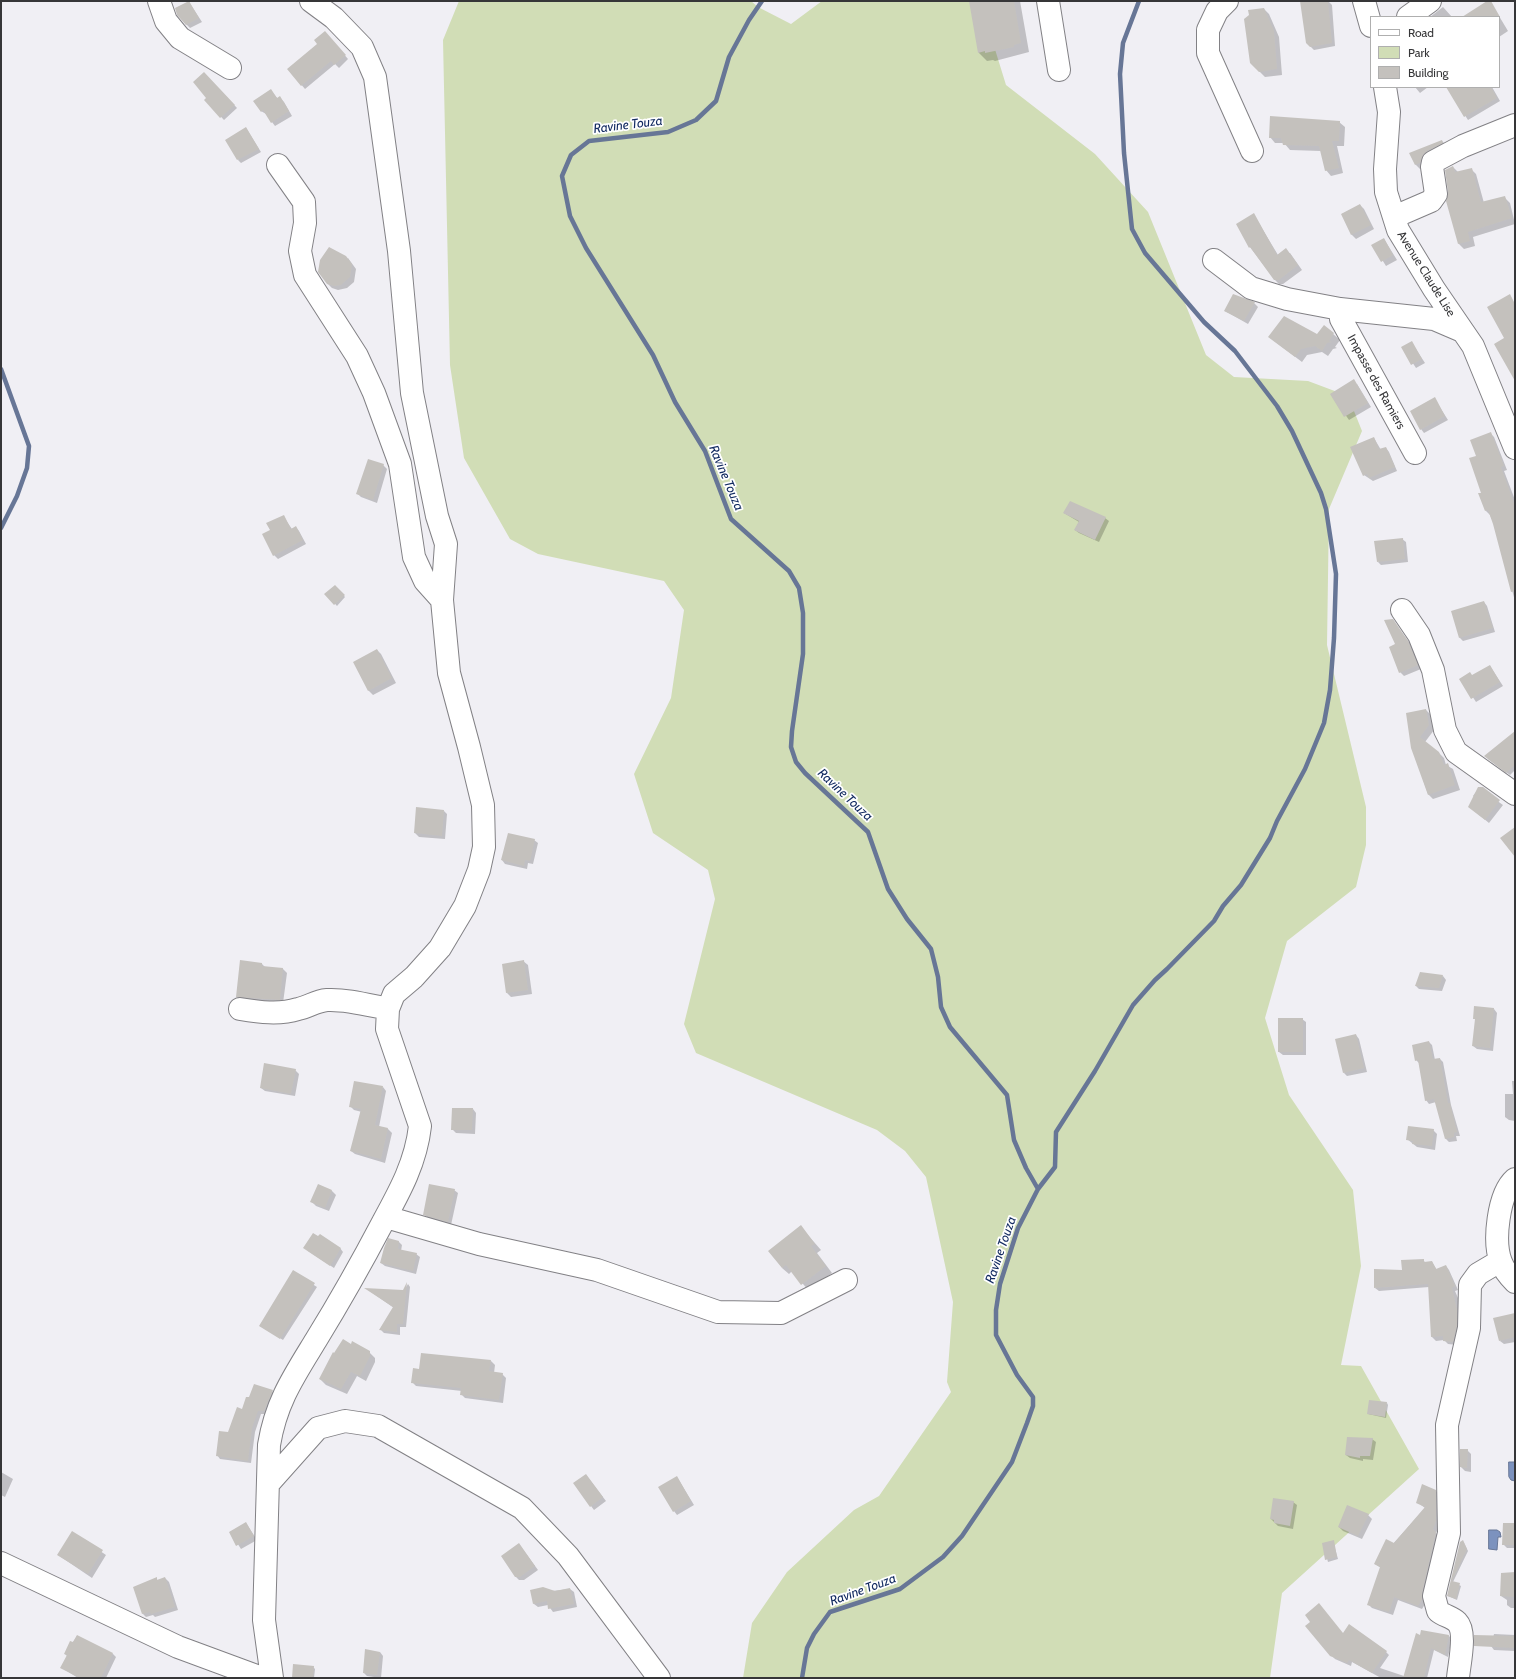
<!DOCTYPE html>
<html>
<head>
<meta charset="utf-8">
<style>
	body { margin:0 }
	#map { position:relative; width:1516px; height:1679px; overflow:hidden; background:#f0eff4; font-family:Cabin,sans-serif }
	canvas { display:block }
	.frame { position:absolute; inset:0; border:2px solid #363638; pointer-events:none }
	.legend { position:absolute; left:1370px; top:16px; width:130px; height:72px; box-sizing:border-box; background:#fff; border:1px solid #afafaf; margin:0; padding:5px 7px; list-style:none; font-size:12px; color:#363638 }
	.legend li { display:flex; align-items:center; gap:8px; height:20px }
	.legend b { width:20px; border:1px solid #afafaf }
</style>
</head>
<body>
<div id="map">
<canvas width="1516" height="1679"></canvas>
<div class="frame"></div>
<ul class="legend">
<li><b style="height:5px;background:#fff"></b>Road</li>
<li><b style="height:11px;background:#d1ddb6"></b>Park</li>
<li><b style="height:11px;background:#c4c1bd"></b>Building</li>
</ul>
</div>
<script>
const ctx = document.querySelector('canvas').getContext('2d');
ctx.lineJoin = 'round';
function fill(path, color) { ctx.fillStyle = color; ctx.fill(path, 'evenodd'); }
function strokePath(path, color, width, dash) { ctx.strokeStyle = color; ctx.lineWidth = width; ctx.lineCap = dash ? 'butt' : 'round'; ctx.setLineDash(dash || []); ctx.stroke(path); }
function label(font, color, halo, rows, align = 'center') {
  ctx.font = font + ' Cabin,sans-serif'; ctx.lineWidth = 3.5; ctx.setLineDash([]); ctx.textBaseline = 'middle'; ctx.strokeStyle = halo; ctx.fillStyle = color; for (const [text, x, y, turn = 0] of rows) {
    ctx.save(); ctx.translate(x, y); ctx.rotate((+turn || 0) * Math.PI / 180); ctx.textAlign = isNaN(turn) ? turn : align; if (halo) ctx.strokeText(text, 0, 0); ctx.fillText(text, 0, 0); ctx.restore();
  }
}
const green = new Path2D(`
	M459,1H751L758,7L791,24L822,1H982V7L1006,85L1095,154L1148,212L1206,355L1234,377L1308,381L1348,396L1362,431L1329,509L1327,645L1366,807V845L1356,887L1287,941L1265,1018L1289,1095L1353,1190L1361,1266L1341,1365L1361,1366L1419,1469L1282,1593L1270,1678H743L752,1623L787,1572L854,1510L879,1496L951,1392L947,1382L953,1302L926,1177L905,1151L877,1130L696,1053L684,1024L715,899L708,870L653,833L634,774L671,698L684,610L664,581L538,554L510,539L464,458L450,365L443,40Z`);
const water = new Path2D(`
	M1509,1462H1515V1481L1511,1480L1509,1477Z
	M1489,1530H1497L1500,1532L1501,1537H1498L1497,1550L1489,1549Z`);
const shadow = new Path2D(`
	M970,1H1020L1029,52L995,61L993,60L987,61L979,53Z
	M1301,1H1328L1332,5L1335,46L1314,50L1307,43Z
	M1490,1L1508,31L1499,37V17H1464Z
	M189,2L202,22L190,28L186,24Z
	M1443,7L1452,17H1430Z
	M1264,9L1269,14L1279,37L1282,75L1265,77L1251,63Z
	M328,36L348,59L339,68L335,64L305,89L288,69Z
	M204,73L237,108L224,120L205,100L208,98Z
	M1415,87H1428L1420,93Z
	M1447,87H1492L1500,101L1468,120Z
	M271,91L278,99L280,98L284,102L292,116L275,126L266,114L261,111Z
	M1339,122L1345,127L1344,146H1337L1343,173L1331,176L1326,170L1321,151L1290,150L1284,143H1275L1270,137Z
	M246,128L261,152L241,163L238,160Z
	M1442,141L1446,145L1424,167L1420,169L1416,165L1411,153Z
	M1453,167L1458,172L1471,169L1476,174L1484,203L1505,198L1510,203L1515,224L1473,237L1475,246L1464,249L1459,244L1447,201Z
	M1360,205L1364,209L1374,229L1356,239L1352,235L1342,214Z
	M1254,215L1278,255L1290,253L1302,270L1283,284H1279L1275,280L1250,247Z
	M1384,239L1397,260L1386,266L1373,245Z
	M348,258L356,269L354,282L347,288L338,290L332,288L327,283Z
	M1254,303L1258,307L1248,324L1225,311Z
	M1324,326L1340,340L1335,347L1337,348L1333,349L1328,356L1322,352L1307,355L1302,362L1269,337L1317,335Z
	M1412,343L1425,363L1416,368L1403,348Z
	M1357,384L1371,407L1349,420L1331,394Z
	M1434,398L1448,420L1424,433L1421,429Z
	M1490,433L1494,437L1507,470L1504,471L1515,500V601L1494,524L1490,515L1486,511L1482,493L1477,456Z
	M1374,438L1381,450L1386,448L1389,452L1397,471L1373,481L1364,475L1352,447Z
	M383,465L387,469L377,503L361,497L358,494Z
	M1064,513L1105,518L1109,521L1099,542L1079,533L1075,530L1079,522Z
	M283,516L292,529L296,527L299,531L306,544L278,559L274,555L271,531Z
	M1402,539L1406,542L1408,562L1381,565L1378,562Z
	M335,586L345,597L337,606L326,594Z
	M1484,602L1487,606L1495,632L1463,641L1460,638L1452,612Z
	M1392,620L1412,646L1421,669L1404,676L1400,672Z
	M377,650L381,654L396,683L373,695L369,691L355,663Z
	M1490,666L1503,686L1476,702L1461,679L1472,676Z
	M1426,710L1431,715L1434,730L1425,742L1439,753L1444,758L1446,765L1453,769L1460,790L1433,799L1428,794L1412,747Z
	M1515,733V770L1510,775L1488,759Z
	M1479,788L1503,805L1489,823L1473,810L1475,798L1473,796Z
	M444,811L447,814L445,839L419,837L415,833Z
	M534,840L538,843L533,864L528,863L527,869L505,864L502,860Z
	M523,961L528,965L532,994L511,997L507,993Z
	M262,964L265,967L283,969L287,973L283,1003L241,1001L237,997Z
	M1443,976L1446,980L1442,991L1419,989L1416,986Z
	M1494,1009L1497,1013L1493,1051L1477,1049L1473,1046L1476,1021L1474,1018Z
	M1302,1019L1306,1022V1055H1283L1279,1052Z
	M1356,1035L1359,1039L1367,1072L1347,1076L1344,1073Z
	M1429,1042L1432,1045L1435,1060L1440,1059L1443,1062L1451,1105L1460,1136H1456L1457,1141L1449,1142L1446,1139L1436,1102L1429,1104L1426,1100L1419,1063L1416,1060Z
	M295,1070L299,1074L295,1096L265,1091L261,1088Z
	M1512,1081H1515V1121L1509,1120L1505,1117V1094H1513Z
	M383,1087L386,1091L379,1127L388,1129L392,1133L385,1163L355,1154L351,1151L362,1112L354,1110L350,1106Z
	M473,1109L476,1113L475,1134L456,1133L452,1129Z
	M1433,1130L1437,1134L1435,1150L1417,1147L1407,1139Z
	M318,1186L332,1191L336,1195L329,1211L316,1206L312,1202Z
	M454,1190L458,1193L451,1225L428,1218L424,1214Z
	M800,1226L821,1250L817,1253L832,1273L809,1291L792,1271L789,1274L782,1268Z
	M389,1239L399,1242L402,1245L401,1251L416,1254L420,1257L416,1274L385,1266L381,1263Z
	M340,1248L343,1252L334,1268L308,1251Z
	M1423,1260L1426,1263L1432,1262L1437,1270L1446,1266L1449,1270L1458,1290L1455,1291L1458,1298L1460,1331L1457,1345L1448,1344L1444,1340L1436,1341L1432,1337L1429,1287L1379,1291L1375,1288Z
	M293,1272L317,1287L283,1340L260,1326Z
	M408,1284L410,1287L406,1327H400V1335L384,1333L381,1330L394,1308L367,1289L403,1292Z
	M1515,1314V1342L1504,1344L1500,1341Z
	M369,1352L375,1358V1362L366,1381L357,1376L347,1394L326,1385L320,1379Z
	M491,1361L495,1365L494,1373L502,1374L506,1378L503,1403L465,1398L461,1394L462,1391L416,1386L412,1382L420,1370Z
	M272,1391L276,1395L268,1414H261L255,1432L251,1463L220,1459L217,1455L242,1410Z
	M1387,1403L1388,1405L1386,1418L1368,1414Z
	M1372,1439L1376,1442L1373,1460L1363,1459V1461L1350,1458L1346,1455Z
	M1467,1450L1471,1454V1472L1465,1471L1461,1467Z
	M1,1472L13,1479L5,1497L1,1495Z
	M586,1475L606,1501L594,1510L591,1506Z
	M677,1477L694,1505L677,1515L674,1511Z
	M1435,1490L1439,1494L1440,1525L1436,1533L1440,1537L1425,1604L1422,1609L1398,1600L1393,1615L1372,1608L1369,1605L1381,1568L1375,1564L1425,1508L1417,1502Z
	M1293,1502L1297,1505L1293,1529L1278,1526L1271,1519Z
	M1368,1515L1372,1519L1362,1539L1343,1531L1339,1527Z
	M246,1523L257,1540L241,1549L230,1532Z
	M1515,1524V1548H1507L1503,1544Z
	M72,1532L106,1555L92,1578L58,1555Z
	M1333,1541L1338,1559L1328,1562L1323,1544Z
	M1461,1542L1464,1543L1468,1551L1453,1582L1461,1586L1457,1600L1448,1596Z
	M519,1544L538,1570L524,1580H519L515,1576Z
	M1515,1573V1608H1511L1507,1605V1600L1501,1596Z
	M165,1578L169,1582L178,1610L155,1617L153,1615L146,1617L143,1614L134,1588L156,1579L158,1580Z
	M570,1589L574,1592L577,1607L553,1612L548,1605L538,1607L534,1604L532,1591H552Z
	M1344,1634L1386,1652L1389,1655L1380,1668L1404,1676L1421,1637L1449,1636L1452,1639L1448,1657L1434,1650L1427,1678H1381L1352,1662L1351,1666L1335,1659L1331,1655Z
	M1494,1634L1515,1635V1651L1494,1650L1491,1646Z
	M77,1636L113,1654L116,1657L106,1678H78L62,1668L67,1656L65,1654Z
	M380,1652L383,1656L381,1678L367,1676L364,1673Z
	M313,1667L315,1669L314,1678H293Z`);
const stream = new Path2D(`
	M762,1L749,20L729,57L716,101L696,120L668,132L589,141L571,155L562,176L570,216L586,248L653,355L675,402L705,451L731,519L789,571L799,588L803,613V654L792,731L791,747L796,762L805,773L868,832L888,889L907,919L931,949L938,977L941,1007L950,1027L1007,1095L1014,1140L1026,1168L1038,1189
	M1,369L29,446L27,468L17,496L1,528
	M802,1678L807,1648L814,1634L830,1612L900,1589L943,1557L962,1536L1012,1462L1027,1423L1033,1406V1397L1017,1375L996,1335V1310L1000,1284L1018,1228L1038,1189L1055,1167L1056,1132L1095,1071L1133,1005L1155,980L1167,969L1214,921L1223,906L1241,885L1270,838L1277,821L1305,769L1324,723L1330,690L1334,638L1336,574L1326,509L1321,493L1292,431L1277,406L1235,351L1204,322L1145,253L1132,229L1124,153L1120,74L1123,43L1139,1`);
const building = new Path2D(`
	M189,1L199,18L186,25L177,15L175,8Z
	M969,1H1014L1021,43L1014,45V47L985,53V51L978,53Z
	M1300,1H1328L1332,43L1310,47L1306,43Z
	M1487,1H1491L1500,17H1462Z
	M1264,8L1274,31L1277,69L1259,72L1250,63L1244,19L1249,15L1248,10Z
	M325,31L346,55L334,65L331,61L301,86L287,69L317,44L314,40Z
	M204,72L235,105L220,118L204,100L206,98L193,82Z
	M1446,87H1491L1497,98L1464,117Z
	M271,89L277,98L280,96L289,111L271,123L263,110L261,112L253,101Z
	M1270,116L1340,121L1339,141H1332L1339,168L1325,171L1319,146L1283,145L1281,138H1269Z
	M246,127L259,149L237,160L225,140Z
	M1442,140L1443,143L1427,151L1423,155L1420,163L1415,165L1409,153Z
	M1453,166L1455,172L1472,168L1481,202L1505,196L1512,218L1468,232L1470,241L1458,244L1446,201L1448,192L1445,170Z
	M1360,204L1371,225L1351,235L1341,214Z
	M1254,213L1277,255L1286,248L1298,265L1279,280H1274L1250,247L1249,248L1236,224Z
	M1384,238L1393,255L1381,262L1371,245Z
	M329,247L346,256L352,264L350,277L341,285L334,286L327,284L318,272L320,260Z
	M1233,294L1255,302L1244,321L1224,311Z
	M1510,294L1515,304V381L1494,344L1504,338L1487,307Z
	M1284,316L1317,334L1324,325L1334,333L1329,341L1332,342L1327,343L1322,351L1315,346L1301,349L1295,357L1268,337Z
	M1412,341L1422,359L1411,365L1401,347Z
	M1354,379L1368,403L1344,417L1330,394Z
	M1435,397L1445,416L1420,430L1410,411Z
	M1491,432L1504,466L1501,467L1515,506V591L1511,592L1493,524L1488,510L1485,511L1478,493H1481L1469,458L1476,456L1470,440Z
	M1374,437L1379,449L1386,447L1395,467L1369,478L1367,474L1363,476L1350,447Z
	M368,459L384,464L373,500L356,494Z
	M1070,501L1106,517L1095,540L1074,530L1079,521L1063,513Z
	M284,515L291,529L296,526L303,540L273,556L262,534L270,530L266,523Z
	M1403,538L1405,559L1377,562L1374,541Z
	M335,585L345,595L334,605L324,594Z
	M1484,601L1493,628L1459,638L1451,611Z
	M1393,619L1408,641L1418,665L1399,673L1389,647L1395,644L1384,620Z
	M377,649L392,678L368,691L353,662Z
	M1490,665L1500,682L1471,699L1459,679L1470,672L1472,675Z
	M1426,709L1429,725L1420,737L1439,752L1444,765L1448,763L1455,785L1428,795L1411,748L1406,713Z
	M1515,731V765L1506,773L1484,756Z
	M1478,787H1483L1500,800L1485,820L1468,807Z
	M416,807L444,810L442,836L414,833Z
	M1515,827V857L1500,838Z
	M508,833L535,839L530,861L525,860L524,866L501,860Z
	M240,960L262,963V966L283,968L280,1000L236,997Z
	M524,960L528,990L506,993L502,964Z
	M1420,972L1443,975L1439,988L1415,986Z
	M1474,1006L1494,1008L1490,1048L1472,1046L1475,1019H1473Z
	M1278,1018H1303V1052H1278Z
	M1356,1034L1364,1068L1343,1073L1335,1039Z
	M1429,1041L1433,1059L1440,1058L1448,1103H1450L1457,1132L1454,1133V1137L1445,1139L1434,1099L1425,1101L1418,1060L1415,1061L1412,1045Z
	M264,1063L296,1069L291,1094L260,1088Z
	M354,1081L383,1086L375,1125L388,1128L381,1159L350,1151L361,1109L349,1107Z
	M452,1108H473L472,1130H451Z
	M1408,1126L1434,1129L1432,1146L1412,1144L1413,1141L1406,1140Z
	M318,1184L332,1190L325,1208L310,1202Z
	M429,1184L455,1189L448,1222L423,1215Z
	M801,1225L815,1244L811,1246L826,1266L801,1285L786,1265L782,1268L768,1251Z
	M313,1233L318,1236L320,1234L341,1248L330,1266L303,1248Z
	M388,1238L399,1241L398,1249L417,1253L413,1271L380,1263L384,1248Z
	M1424,1259V1262L1432,1261L1436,1269L1446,1265L1455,1286L1452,1288L1457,1310V1326L1453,1342L1443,1341V1336L1431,1337L1428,1284L1374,1288V1269L1402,1270L1401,1260Z
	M293,1270L315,1283L280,1339L259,1326Z
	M407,1282L403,1324H397V1332L379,1330L393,1307L364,1288L403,1290Z
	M1515,1313V1337L1499,1341L1493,1318Z
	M343,1339L351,1344L352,1341L370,1351V1356L360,1376L351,1372L341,1389L319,1379L333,1352L334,1353Z
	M421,1353L491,1360L489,1371L503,1373L499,1400L460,1395L461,1388L411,1383L413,1368L419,1369Z
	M254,1384L273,1390L264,1411H258L252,1428L248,1461L216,1456L219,1431L228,1432L237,1407L242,1409L246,1397H249Z
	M1369,1400L1387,1402L1385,1417L1367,1414Z
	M1347,1437L1373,1438L1370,1456H1360V1458L1345,1455Z
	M1460,1449H1468L1467,1468L1460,1467Z
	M586,1474L603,1497L590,1507L573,1483Z
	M677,1476L691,1501L673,1512L658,1487Z
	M1422,1484L1436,1490V1521L1433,1529L1436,1532L1422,1593V1600L1418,1606L1394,1597L1389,1612L1367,1605L1380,1567L1374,1564L1386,1539L1394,1543L1425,1507L1416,1503Z
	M1273,1498L1294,1501L1290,1526L1274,1523V1520L1270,1519Z
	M1347,1505L1369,1514L1358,1536L1338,1527Z
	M246,1522L254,1536L236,1546L229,1532Z
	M1503,1523H1515V1545H1502Z
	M72,1531L103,1550L88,1574L57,1555Z
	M1334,1540L1337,1557L1325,1560L1322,1543Z
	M1463,1540L1467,1549L1452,1581L1460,1583L1456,1599L1447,1596L1460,1542Z
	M519,1543L535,1566L520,1577H515L501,1556Z
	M1515,1572V1597L1500,1596L1501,1573Z
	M157,1577V1580L165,1577L175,1607L151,1614L150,1612L142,1614L133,1587Z
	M543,1587L555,1591L570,1588L574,1604L548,1609L547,1601L533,1604L530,1590Z
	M1319,1603L1343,1633L1349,1624L1387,1651L1372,1673L1349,1660L1347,1663L1330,1656L1305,1626L1310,1622L1305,1615Z
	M1421,1630L1449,1635L1445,1655L1431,1648L1424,1678H1403L1416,1633L1420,1635Z
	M77,1635L113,1653L101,1678H80L60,1668L67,1655L64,1654L70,1641L73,1642Z
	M1474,1635L1515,1636V1648L1474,1646Z
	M365,1649L380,1652L377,1675L363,1673Z
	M293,1664L314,1666L313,1678H292Z`);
const minor = new Path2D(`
	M159,1L166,21L180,38L230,68
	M1048,1L1059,70
	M1227,1L1217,11L1208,30V53L1252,151
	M1364,1L1371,26
	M1408,17L1430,1
	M1385,87L1389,112L1385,169L1386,192L1398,230L1434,289L1473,346L1515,448
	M278,165L304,202L305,223L300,251L305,275L357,356L374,393L400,464L414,557L425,581L442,600
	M1394,217L1431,201L1436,194L1432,167L1433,162L1463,146L1515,125
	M1214,260L1251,288L1287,299L1340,309
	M1415,453L1341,319L1340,309L1434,319L1462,331
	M1402,610L1419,635L1433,670L1445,730L1456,752L1515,794
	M240,1009C259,1012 279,1015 298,1009C309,1007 315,1001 327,1000C347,999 368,1005 388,1009
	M1515,1179C1498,1194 1493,1242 1501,1262C1504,1270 1509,1276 1515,1282
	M386,1217L479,1244L597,1270L718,1312L781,1313L846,1280
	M269,1483L318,1428L345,1421L378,1426L522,1508L568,1556L659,1678
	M1,1563L178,1647L262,1678
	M272,1678L264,1620L269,1445C276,1402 294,1376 316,1340C340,1301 362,1262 383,1222C400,1191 416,1162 420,1126L387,1029L388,1009L394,994L414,977L440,948L465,906L479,870L484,847L483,805L469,747L449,673L442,600L446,544L437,516L412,393L399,251L375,77L362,47L334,18L311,1
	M1458,1678C1459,1665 1467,1632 1457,1622C1452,1617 1444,1616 1438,1611L1434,1596L1449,1533L1447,1425L1469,1328L1470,1285L1478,1274L1500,1261`);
const streetNames = [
	["Avenue Claude Lise",1426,274,58],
	["Impasse des Ramiers",1376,382,61]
];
const waterNames = [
	["Ravine Touza",628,125,-7],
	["Ravine Touza",726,478,67],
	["Ravine Touza",845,795,43],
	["Ravine Touza",1001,1250,-71],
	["Ravine Touza",863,1590,-20]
];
fill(green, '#d1ddb6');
fill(water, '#7c92be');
strokePath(water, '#677696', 1);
fill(shadow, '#0003');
strokePath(stream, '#677696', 4.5);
fill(building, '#c4c1bd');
strokePath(minor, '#828185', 24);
strokePath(minor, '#fff', 22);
label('12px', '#363638', '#fff', streetNames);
label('italic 13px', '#142c62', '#fff', waterNames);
</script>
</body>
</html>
